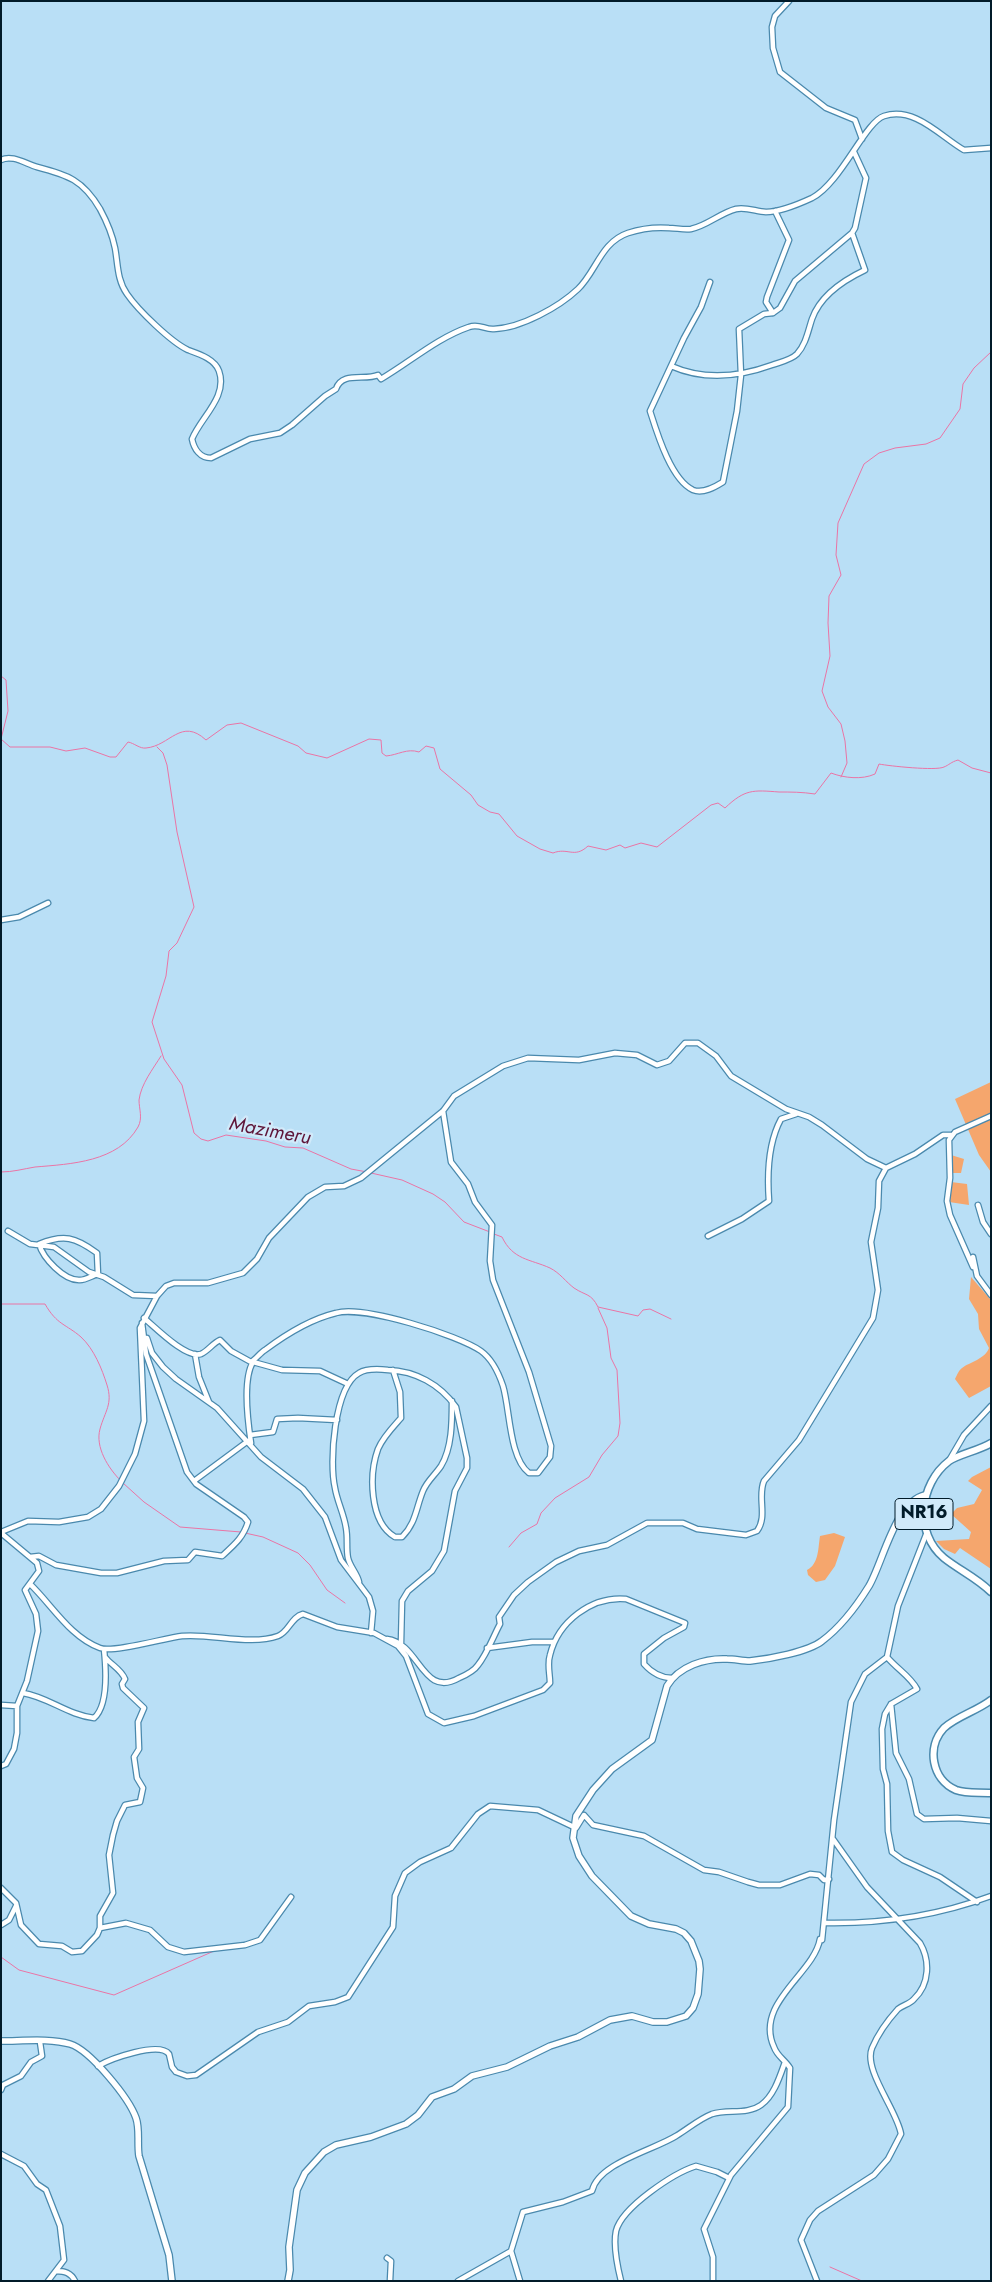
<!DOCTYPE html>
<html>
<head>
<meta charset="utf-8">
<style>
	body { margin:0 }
	#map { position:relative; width:992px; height:2282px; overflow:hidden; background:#b9dff6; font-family:Jost,sans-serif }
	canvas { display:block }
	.frame { position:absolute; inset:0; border:2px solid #011b29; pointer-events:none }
</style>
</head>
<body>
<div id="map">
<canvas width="992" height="2282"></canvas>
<div class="frame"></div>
</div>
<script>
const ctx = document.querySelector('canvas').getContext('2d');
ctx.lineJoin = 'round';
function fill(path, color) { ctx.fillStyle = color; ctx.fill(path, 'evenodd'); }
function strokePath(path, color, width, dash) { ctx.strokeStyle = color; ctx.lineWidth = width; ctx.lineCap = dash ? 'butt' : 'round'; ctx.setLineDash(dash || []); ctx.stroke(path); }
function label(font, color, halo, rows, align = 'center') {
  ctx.font = font + ' Jost,sans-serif'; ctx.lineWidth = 4.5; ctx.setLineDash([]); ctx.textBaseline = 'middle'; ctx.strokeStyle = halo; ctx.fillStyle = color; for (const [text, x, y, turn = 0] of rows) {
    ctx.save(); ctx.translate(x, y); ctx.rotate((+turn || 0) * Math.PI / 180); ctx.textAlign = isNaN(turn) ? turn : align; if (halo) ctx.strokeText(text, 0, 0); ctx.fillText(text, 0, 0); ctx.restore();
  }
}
const green = new Path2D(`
	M991,1082V1172L979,1155L955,1099Z
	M951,1155L964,1159L961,1173H951Z
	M951,1182L967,1184L969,1205L949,1202Z
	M971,1277L991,1300V1386L969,1398L955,1379C957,1375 959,1370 962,1368C970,1362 985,1359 989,1348L979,1329L978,1314L969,1299Z
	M991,1467V1569L960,1548L955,1554L944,1549L936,1541L969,1539L971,1532L951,1514L957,1508L974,1504L982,1490L968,1481L972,1477Z
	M834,1533L845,1537L835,1566L825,1580L816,1582L808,1575L807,1570C819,1564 818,1548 820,1536Z`);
const stream = new Path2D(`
	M1,676L6,680L8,711L1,739L10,747H50L66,751L85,748L110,757H116L128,742C134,743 140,749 146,748C170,746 181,717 206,740L227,725L241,723L298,746L306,753L327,758L369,739L381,740L382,753L386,756C398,755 407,748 419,752L426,746L434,748L440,769L471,795L478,805L490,812L499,814L517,836L540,849L553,853C568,847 574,859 588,846L606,850L620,845L625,848L641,843L657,847L711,805L718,803L725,808C745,789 753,790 779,792C791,792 802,792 815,794L831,773C844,778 862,780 875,774L879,764C889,766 936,771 944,767C949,765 951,762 958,760L972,768L991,773
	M157,747L163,753L167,765L177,832L194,907L177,943L169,951L166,976L152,1022L164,1059L182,1085L194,1133L201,1139L208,1141L226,1135L266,1141L285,1147L303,1148L351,1169L367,1172
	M841,777L847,763L845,741L841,724L828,707L822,691L830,656L828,623L829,596L841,575L836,555L838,523L864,464L879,453L895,448L926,444L940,438L960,409L963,384L974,368L991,352
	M1,1172C13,1172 23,1169 35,1167C71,1164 118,1162 138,1127C143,1118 139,1109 139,1100C141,1084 153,1069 161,1056
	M371,1173L402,1180L433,1194L445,1202L464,1222L490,1232
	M494,1234L502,1237C513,1260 530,1259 550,1268C560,1273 566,1282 574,1288C586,1296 591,1293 598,1307L638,1316L643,1310L650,1309L671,1319
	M1,1304H45C57,1325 66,1324 81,1337C94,1349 102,1369 107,1385C113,1404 105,1411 100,1429C95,1447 108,1468 121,1481
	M123,1483L144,1502L180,1527L241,1532
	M245,1533L263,1537L298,1553L310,1565L327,1590L345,1603
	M509,1547L521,1533L537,1524L541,1513L555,1498L589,1477L602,1455L618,1436L620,1423L617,1370L611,1358L607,1328L598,1308
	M1,1957L19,1970L114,1995L214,1951
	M830,2267L862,2281`);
const minor = new Path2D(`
	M789,1L775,16L772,27L773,48L780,72L826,108L855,120L862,139
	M1,160C12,154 26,164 37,167C68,175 83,180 100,209C107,222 112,233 115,248C118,264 117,280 127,294C138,310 171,342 188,350C199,354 215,359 219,371C228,397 201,417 192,439C194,449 200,458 211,458L250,439L280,433L292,425L325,396L336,389C342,371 365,381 378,375L381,379C410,362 437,338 469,327C479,323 485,330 494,329C521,328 559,307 578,289C596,272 601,242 628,233C640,229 656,227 669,228C676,228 684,230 691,229C707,226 720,213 736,209C746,207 755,211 766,212C780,212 799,204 812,198C841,183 865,122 884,116C915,106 941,137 964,150L991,148
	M710,282L701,307L684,338L650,411C657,433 671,480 693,490C703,494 715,487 723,482L737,411L741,375L739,329L764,314L773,313L780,308L795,281L852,233L855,228L866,178L854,152
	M773,313L766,302L767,297L789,240L775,211
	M671,366C705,381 739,377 772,365C780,362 791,360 797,354C806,344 808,331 812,319C820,296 844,280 865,270L852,233
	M1,920L19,917L48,903
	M978,1205L983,1222L991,1234
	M8,1231L30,1244L54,1247L89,1272L104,1277L133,1295L157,1296
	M708,1236L742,1219L769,1201C767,1174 768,1143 781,1119L796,1114
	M973,1257L977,1276L991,1295
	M973,1267L950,1215L947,1201L950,1178L949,1140L955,1132L991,1116
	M95,1275C90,1277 85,1280 80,1280C64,1281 43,1258 39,1244C64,1234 75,1237 97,1253L98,1275
	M144,1318C155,1327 186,1359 201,1354C208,1351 213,1343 220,1340L231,1351L251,1362C256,1359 260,1353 265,1350C285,1335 311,1319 336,1313C363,1305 458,1335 481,1351C492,1359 499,1374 503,1386C510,1409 509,1458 529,1473H538L550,1457L551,1446L529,1372L493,1280L490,1261L492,1225L475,1202L468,1184L451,1162L443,1111
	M147,1338L152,1353L163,1367L176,1379L217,1408L261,1457L303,1489L325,1517L341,1560L369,1597L373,1611L371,1633
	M195,1354L199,1377L209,1402
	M393,1370L400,1392L401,1418C393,1427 383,1437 378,1449C369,1474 369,1522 395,1537H402C416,1523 416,1508 423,1491C427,1481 435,1475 441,1466C452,1448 452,1422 452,1401
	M250,1435L273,1432L277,1419L298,1418L337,1420
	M251,1443C248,1423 242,1380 253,1362L282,1370L320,1371L348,1384
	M950,1459L964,1435L991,1406
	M194,1481L248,1441
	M1,1532L28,1521L59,1522L88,1517L101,1509L119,1486L135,1454L144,1421L140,1328L157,1296L166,1286L174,1283H208L243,1273L257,1259L269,1238L308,1197L325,1187L344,1186L361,1178L443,1111L454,1096L503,1066L528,1058L579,1060L615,1053L637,1055L657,1065L669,1061L685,1043H698L716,1056L731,1076L786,1109L809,1117L822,1125L867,1159L886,1168
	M1,1533L37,1563L39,1571L25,1590L36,1614L38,1631L27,1681L17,1706V1733L14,1749L6,1764L1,1766
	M30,1557L39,1556L56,1565L101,1573H117L164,1561L188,1560L195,1552L222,1556C234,1545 243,1538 248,1522L244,1517L196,1484L187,1472L146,1354L142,1323
	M359,1582C357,1573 350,1567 348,1558C346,1548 348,1538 346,1528C344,1514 337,1501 335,1488C329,1463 334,1387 359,1373C367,1368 379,1369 388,1370C415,1371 440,1384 456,1407L467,1458V1468L455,1491L444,1551L432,1571L408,1591L402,1601L401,1643
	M30,1584C52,1605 70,1637 100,1648C113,1653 165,1638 182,1636C211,1633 250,1646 278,1636C289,1632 291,1617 303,1614L337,1627L374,1633L398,1646L406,1656L428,1714L444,1723L474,1716L543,1690L550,1683C550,1674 547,1664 550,1655C558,1622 591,1596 626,1599L685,1623L684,1627L664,1638L644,1654V1664C652,1673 661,1678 672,1678
	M387,1639C420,1643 422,1699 459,1678C466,1675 474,1671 478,1665C487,1654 493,1637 500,1624L499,1617L514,1595L528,1582L556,1562L579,1551L607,1545L647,1523H683L697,1529L746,1535L757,1531C768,1516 757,1497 764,1481L799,1440L873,1318L878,1290L871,1242L878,1208L879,1181L886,1168L915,1154L943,1135H951
	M487,1648L532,1642H554
	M887,1657C897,1669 910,1676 917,1689L891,1704L885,1714L882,1729L883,1769L887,1784L888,1831L892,1852L903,1860L940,1877L977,1902
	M23,1693C48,1697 68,1715 94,1718C109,1705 106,1668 104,1649
	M891,1704L896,1753L909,1779L917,1814L924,1819L957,1818L991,1821
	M1,1705L17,1706
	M1,1888L16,1903L21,1925L39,1944L62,1946L72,1952L82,1951L97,1935L100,1928L126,1923L150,1930L168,1947L184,1952L245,1945L260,1940L291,1897
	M825,1923C882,1924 937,1916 991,1896
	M1,1925L9,1920L16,1906
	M100,1928V1916L113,1893L109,1855L113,1835L117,1821L125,1805L140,1802L143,1788L137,1778L134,1757L139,1749L138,1722L144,1708L123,1688L122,1684L125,1679C121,1669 111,1665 105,1657
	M98,2066C110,2059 159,2041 169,2054L172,2067L176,2072L187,2076L196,2075L258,2032L288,2022L309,2006L335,2002L348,1997L393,1927L395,1896L405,1873L420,1862L451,1848L478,1814L490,1806L538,1810L576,1828L584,1815L593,1825L644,1836L704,1870L719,1872L748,1882L759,1885H780L810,1874L819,1875L824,1880L829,1879
	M1,2090L3,2085L21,2076L31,2062L42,2056L40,2042
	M1,2154L24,2166L37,2184L46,2190L60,2226L64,2260L48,2281
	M511,2251L520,2281
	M387,2258L391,2261L390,2281
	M56,2271C65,2271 71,2273 75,2281
	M458,2281L511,2251L523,2212L563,2202L592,2191C598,2163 654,2150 676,2136C688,2129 699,2119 712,2114C728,2109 747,2115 761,2105C774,2096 780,2076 785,2062
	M621,2281C617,2265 613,2246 616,2231C622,2207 674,2173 696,2166L717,2172L729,2178
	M713,2281V2257L704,2229L731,2175L788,2107L790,2068C785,2060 777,2056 774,2047C754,2003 814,1974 820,1939L822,1940L834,1820L851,1702L865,1674L887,1657L898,1606L927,1532
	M817,2281L801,2240L810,2220L818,2211L874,2175L888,2159L901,2134C897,2110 863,2070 872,2048C878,2034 888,2020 898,2009C903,2005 910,2004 914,1999C930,1984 930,1960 920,1943L867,1887L833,1839`);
const secondary = new Path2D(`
	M1,2041C22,2041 51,2038 70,2044C90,2050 129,2098 136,2118C140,2129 137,2144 139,2156L169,2255L172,2281
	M288,2281L290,2270L289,2247L297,2190L305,2173L324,2152L336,2145L371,2137L406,2124L418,2115L432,2097L454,2089L472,2076L507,2067L550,2046L578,2037L610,2020L632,2016L653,2022H667L686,2016L693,2008L698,1994L700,1969L699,1961L691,1941L684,1933L676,1929L649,1924L631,1916L592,1876L579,1856L573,1838L576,1816L593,1790L612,1769L652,1740L667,1686C679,1666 705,1658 727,1659C735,1659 742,1661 750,1661C769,1659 808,1652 822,1641C842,1626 856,1607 869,1586C883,1562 895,1502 925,1495`);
const primary = new Path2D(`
	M991,1443C980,1450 957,1455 949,1461C919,1484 914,1533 944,1558C959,1570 977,1578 991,1592
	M991,1700C977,1711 957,1716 944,1728C926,1747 932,1780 956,1790C967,1794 979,1792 991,1793`);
const shields = [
	[924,1514,58]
];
const shieldNames = [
	["NR16",924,1514]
];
const waterNames = [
	["Mazimeru",270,1132,10]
];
fill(green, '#f5a66d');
strokePath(stream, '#ea74a5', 1);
strokePath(minor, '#4a89ad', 7);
strokePath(secondary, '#4a89ad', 8);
strokePath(primary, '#4a89ad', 9);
strokePath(minor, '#fff', 4.5);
strokePath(secondary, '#fff', 5.5);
strokePath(primary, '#fff', 6);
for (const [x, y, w] of shields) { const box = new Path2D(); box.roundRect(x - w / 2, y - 15.5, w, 31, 4); ctx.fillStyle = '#d1eafa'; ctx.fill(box); strokePath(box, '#011b29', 1); }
label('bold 18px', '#011b29', null, shieldNames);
label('italic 20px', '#5e1538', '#d1eafa', waterNames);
</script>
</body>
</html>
